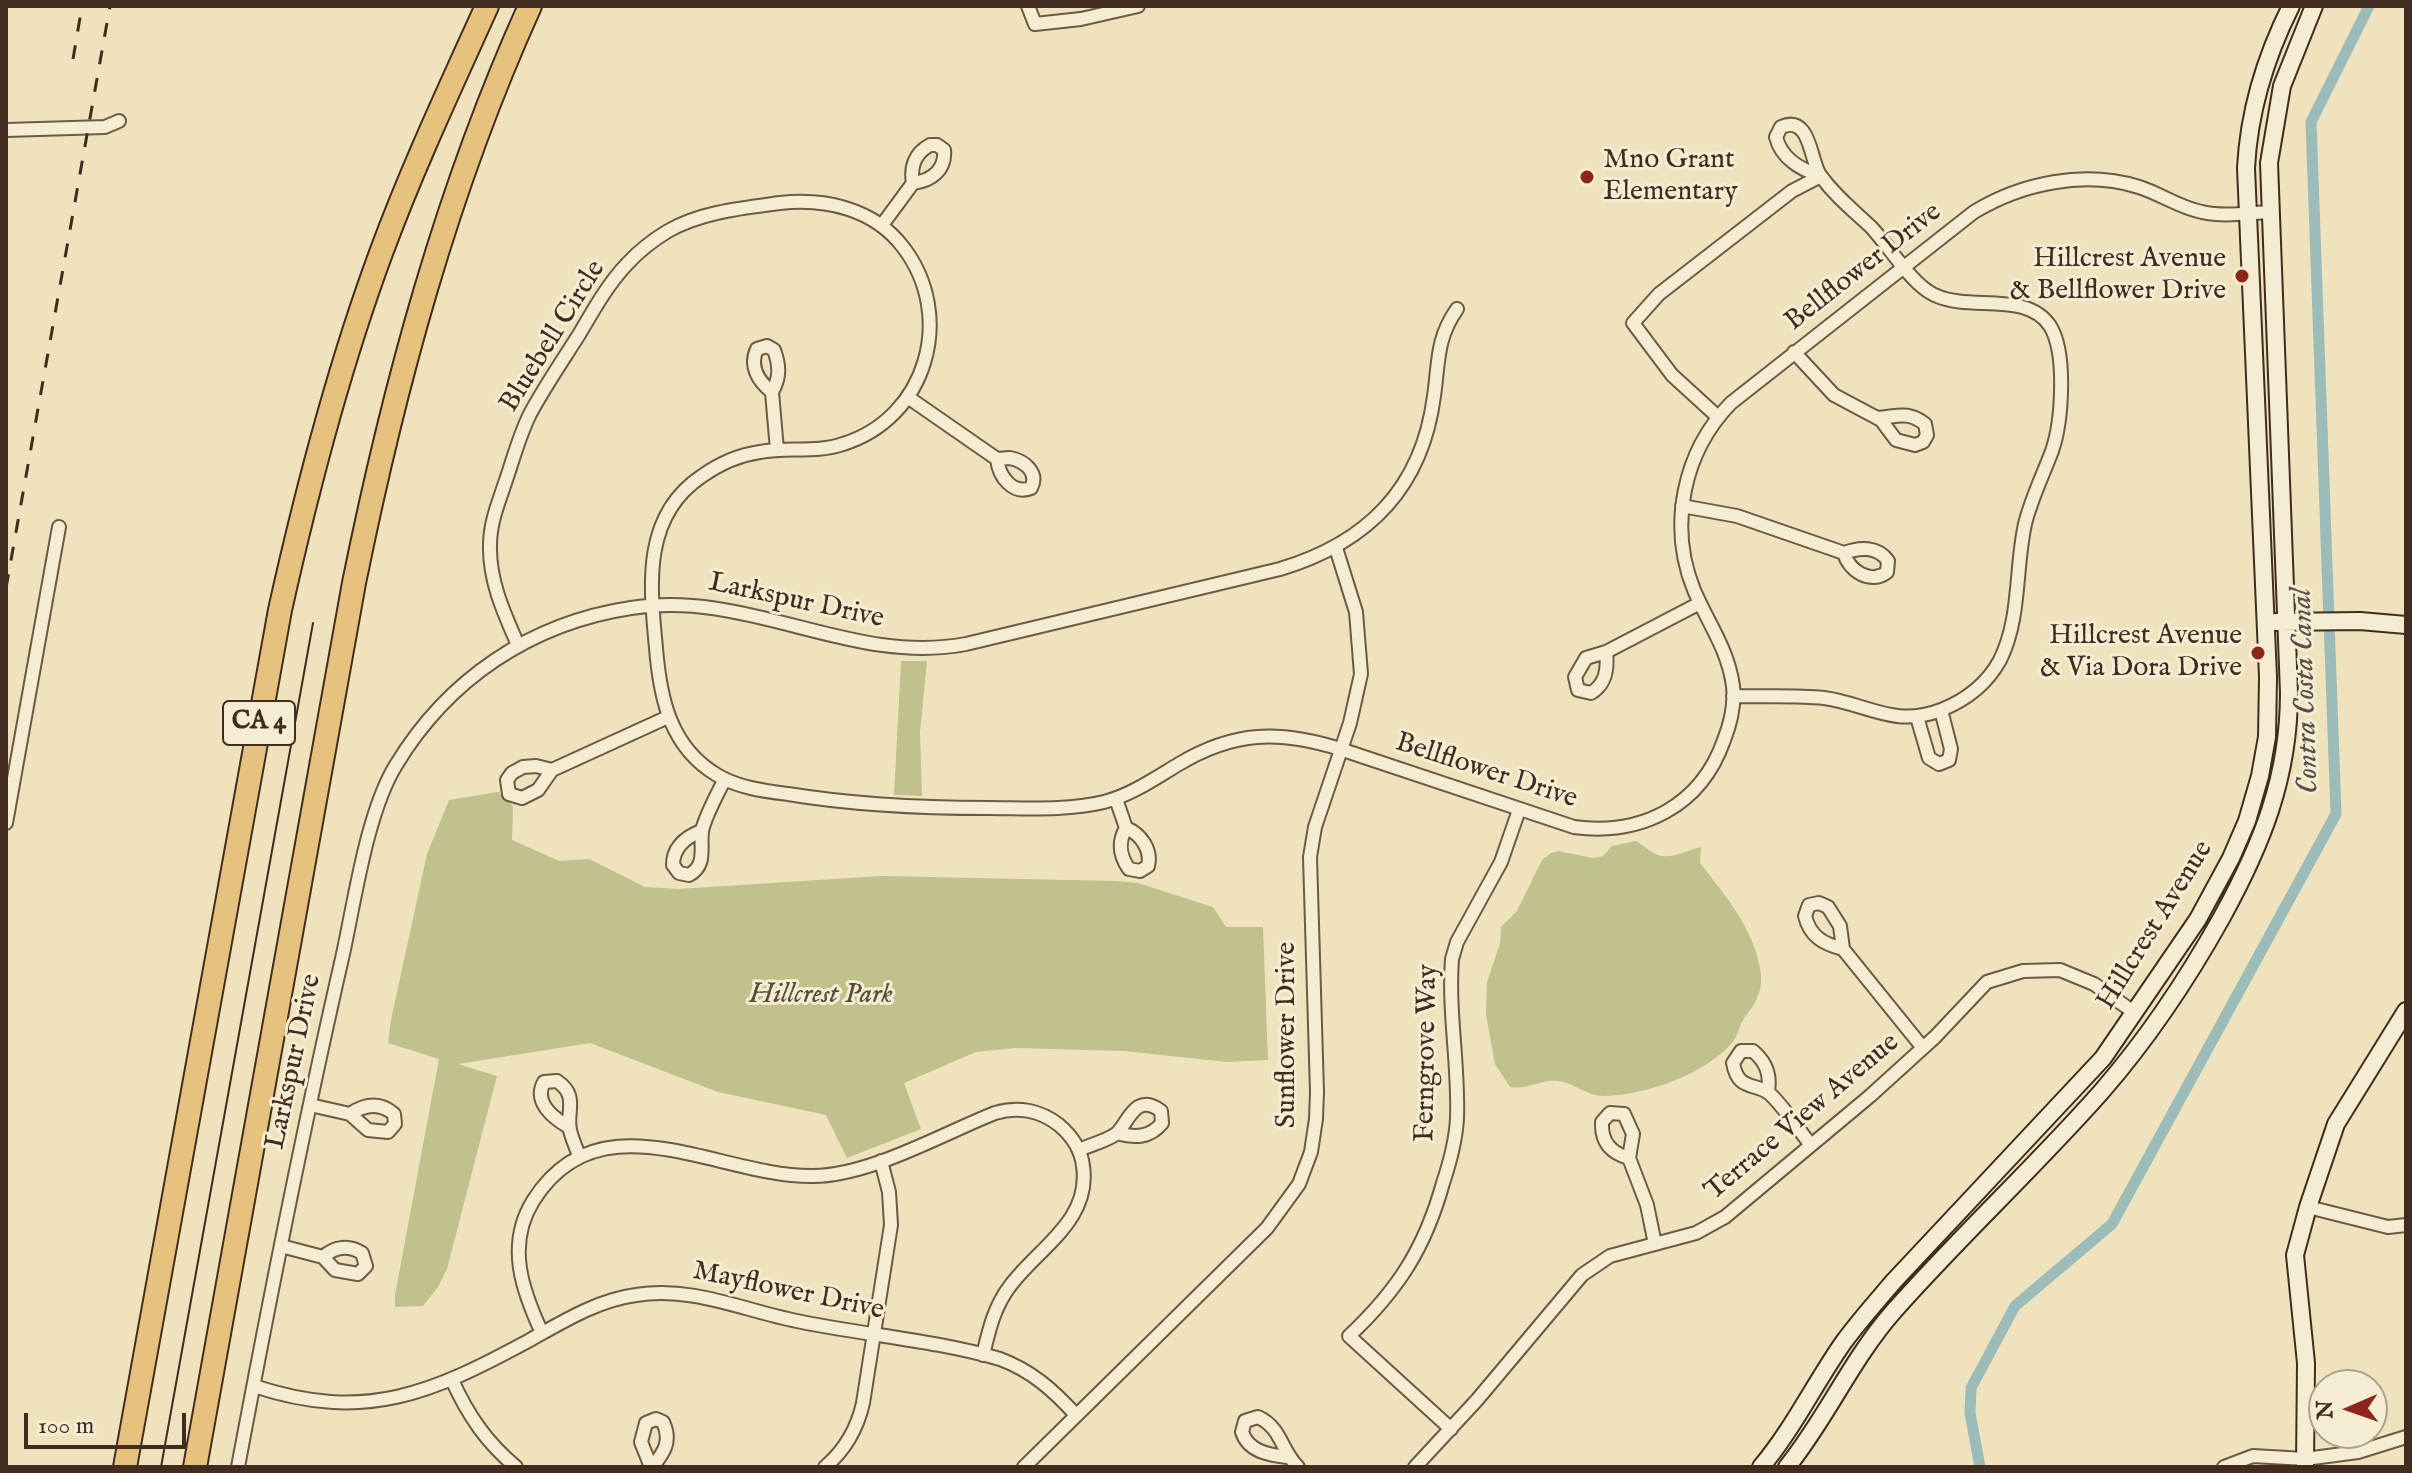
<!DOCTYPE html>
<html>
<head>
<meta charset="utf-8">
<style>
	body { margin:0 }
	#map { position:relative; width:2412px; height:1473px; overflow:hidden; background:#eee3bd; font-family:"IM FELL English",serif }
	canvas { display:block }
	.frame { position:absolute; inset:0; border:8px solid #422c1f; pointer-events:none }
	.north { position:absolute; left:2308px; top:1369px; width:80px; height:80px; box-sizing:border-box; background:#f4edd4; border:2px solid #ada08c; border-radius:50%; rotate:268deg; font-size:22px; font-weight:700; line-height:32px; text-align:center; color:#422c1f }
	.north::after { content:''; display:block; margin:auto; width:28px; height:36px; background:#8f2418; clip-path:polygon(50% 0,100% 100%,50% 72%,0 100%) }
	.scale { position:absolute; left:24px; top:1413px; width:162px; height:36px; box-sizing:border-box; border:4px solid #422c1f; border-top:0; padding-left:10px; font-size:24px; line-height:28px; white-space:nowrap; color:#422c1f; -webkit-text-stroke:6px #f4edd4; paint-order:stroke }
</style>
</head>
<body>
<div id="map">
<canvas width="2412" height="1473"></canvas>
<div class="frame"></div>
<div class="north">N</div>
<div class="scale">100 m</div>
</div>
<script>
const ctx = document.querySelector('canvas').getContext('2d');
ctx.lineJoin = 'round';
function fill(path, color) { ctx.fillStyle = color; ctx.fill(path, 'evenodd'); }
function strokePath(path, color, width, dash) { ctx.strokeStyle = color; ctx.lineWidth = width; ctx.lineCap = dash ? 'butt' : 'round'; ctx.setLineDash(dash || []); ctx.stroke(path); }
function label(font, color, halo, rows, align = 'center') {
  ctx.font = font + ' "IM FELL English",serif'; ctx.lineWidth = 6; ctx.setLineDash([]); ctx.textBaseline = 'middle'; ctx.strokeStyle = halo; ctx.fillStyle = color; for (const [text, x, y, turn = 0] of rows) {
    ctx.save(); ctx.translate(x, y); ctx.rotate((+turn || 0) * Math.PI / 180); ctx.textAlign = isNaN(turn) ? turn : align; if (halo) ctx.strokeText(text, 0, 0); ctx.fillText(text, 0, 0); ctx.restore();
  }
}
const green = new Path2D(`
	M901,661H927L920,732L922,796L894,795Z
	M498,792L513,806L512,840L559,861L589,859L645,887L678,889L881,876L1117,881L1138,883L1213,907L1226,927H1263L1268,1060L1227,1062L1124,1051L1015,1048L976,1052L904,1083L921,1129L847,1158L826,1115L718,1092L590,1043L458,1064L497,1076L447,1269L438,1287L423,1306L395,1307V1295L439,1059L388,1043L391,1020L427,854L449,800Z
	M1636,841C1643,845 1647,849 1653,853C1668,862 1686,850 1701,847L1700,863C1724,894 1753,927 1760,968C1764,990 1757,1001 1745,1017C1738,1026 1739,1036 1731,1044C1703,1075 1646,1095 1604,1096C1586,1096 1575,1083 1558,1081C1542,1079 1527,1090 1510,1087L1495,1064L1486,1015L1487,982L1500,944L1501,927L1517,911L1538,868L1543,859L1551,853L1558,851L1593,858L1603,856L1612,846Z`);
const canal = new Path2D(`
	M1980,1467L1970,1413L1971,1388L2015,1306L2112,1224L2336,814L2311,122L2369,6`);
const street = new Path2D(`
	M1028,6L1035,24L1081,19L1138,6
	M6,130L105,127L119,121
	M930,145H937L944,150C946,170 931,181 913,183C910,167 915,153 930,145Z
	M882,225L913,183
	M767,346L774,350C780,366 780,378 772,392C758,381 749,366 757,349Z
	M1794,352L1834,395L1881,420L1896,440L1915,445L1923,442L1927,435L1925,424C1907,410 1897,417 1877,418
	M772,392L777,450
	M909,398L997,459
	M1718,417L1672,375L1633,323L1659,294L1792,191L1821,176
	M1010,458C1025,461 1039,473 1031,488C1013,495 999,477 997,459Z
	M1682,506L1737,516L1844,553C1859,547 1878,546 1888,561L1887,572C1871,585 1849,571 1844,553
	M518,645C504,613 489,581 490,545C490,523 498,504 505,483C513,460 519,436 530,414C545,386 563,360 580,333C594,309 608,284 627,264C639,251 653,240 668,231C701,212 743,208 780,203C826,198 874,209 903,247C956,316 927,418 843,444C817,453 787,447 760,452C739,455 719,464 702,476C642,516 650,585 656,648C660,698 670,747 717,775C739,788 764,791 788,794C855,805 920,808 988,808C1026,808 1066,811 1104,802C1131,795 1154,779 1179,764C1234,731 1279,730 1340,749L1574,827C1642,836 1701,806 1724,740C1731,722 1735,704 1733,686C1728,649 1708,623 1694,590C1668,526 1683,452 1731,403L1974,212C2022,183 2084,170 2139,187C2161,194 2180,208 2202,212C2224,217 2247,213 2270,212
	M1606,652C1608,669 1606,684 1591,693L1578,690L1575,677L1586,658L1606,652L1700,603
	M1733,696C1763,697 1795,695 1824,698C1868,704 1894,728 1941,710C1966,700 1987,684 2000,660C2021,618 2015,569 2025,524C2031,499 2043,475 2052,451C2062,422 2067,353 2050,326C2027,291 1971,311 1937,296C1924,291 1914,280 1905,269C1893,255 1883,240 1871,227C1853,210 1835,196 1820,175C1810,161 1811,114 1781,127L1776,137C1781,158 1801,170 1821,176
	M1917,717L1929,758L1939,764L1949,760L1951,749L1941,710
	M552,770L538,790L522,798L509,794L507,780L512,773L523,767L536,766L552,770L668,717
	M1116,799L1126,828C1141,834 1152,850 1148,866L1140,871L1129,869C1119,855 1118,842 1126,828
	M6,823L59,527
	M701,831C686,837 673,847 673,865L679,873L689,875C709,864 698,844 703,827C708,811 717,794 725,779
	M1843,949C1824,944 1810,937 1805,916L1809,905L1819,903L1828,907L1840,926L1843,949L1923,1048
	M1768,1091C1771,1074 1766,1062 1753,1051H1741L1733,1063C1738,1092 1756,1082 1770,1094C1785,1108 1798,1129 1811,1145
	M310,1105L350,1114L368,1130L388,1132L395,1124L394,1114C380,1102 365,1104 350,1114
	M569,1127C553,1118 533,1102 544,1082L557,1081C579,1096 566,1111 570,1130C572,1139 576,1147 579,1156
	M1079,1150C1090,1145 1106,1141 1116,1134C1128,1124 1135,1091 1161,1111L1162,1123C1150,1138 1135,1138 1117,1133
	M1629,1158C1611,1153 1601,1142 1602,1122L1610,1113L1624,1114L1633,1134L1629,1158L1647,1205L1655,1244
	M2308,1207L2388,1227L2406,1225
	M281,1246L323,1257L335,1270L358,1274L366,1266L362,1253C349,1245 335,1246 323,1257
	M542,1333C522,1290 506,1245 533,1201C600,1094 718,1177 813,1176C869,1176 942,1134 995,1113C1017,1106 1040,1110 1059,1125C1072,1136 1081,1149 1083,1166C1091,1221 1038,1248 1010,1286C994,1307 989,1330 983,1355
	M452,1380C468,1415 486,1442 516,1467
	M254,1386C366,1423 432,1393 530,1340C564,1321 598,1300 636,1295C693,1286 742,1310 797,1321C864,1335 934,1340 1000,1359C1032,1371 1053,1390 1076,1415
	M1451,1429L1349,1336C1398,1290 1425,1248 1443,1183C1450,1162 1456,1140 1457,1118C1459,1065 1448,1012 1452,959L1457,942L1501,862L1519,810
	M1287,1457C1268,1455 1248,1451 1242,1432L1245,1421L1258,1417C1282,1428 1281,1451 1298,1467
	M238,1467C270,1296 304,1124 343,954C355,899 367,812 396,765C448,679 531,623 631,608C749,589 851,666 966,644L1280,569C1367,543 1422,489 1434,396C1439,362 1436,339 1457,309
	M651,1467L641,1442L646,1423L656,1419L663,1422C672,1441 664,1453 652,1467
	M825,1467C845,1450 857,1430 863,1403L891,1225L889,1192L881,1161
	M1024,1467L1267,1228L1299,1184L1311,1152L1316,1119L1317,1092L1310,857L1315,827L1350,723L1361,674L1356,612L1336,548
	M1415,1467L1477,1400L1582,1275L1610,1256L1696,1233L1725,1217L1870,1096L1935,1037L1987,982L2023,971L2060,970L2094,984L2135,1013
	M2224,1467L2253,1456L2305,1459L2358,1452L2406,1437`);
const secondary = new Path2D(`
	M2276,622L2360,621L2406,625
	M1761,1467C1793,1429 1815,1383 1843,1343C1859,1321 1877,1301 1894,1281L2103,1058L2198,919L2231,858L2247,821L2260,776L2267,737L2268,677L2246,168C2249,110 2265,58 2291,6
	M1787,1467C1826,1419 1851,1360 1893,1312C1960,1236 2035,1167 2102,1091C2148,1038 2188,978 2222,917C2262,844 2289,777 2289,693L2269,163L2282,86L2314,6
	M2305,1467L2306,1363L2295,1255L2308,1207L2336,1124L2406,1011`);
const highway = new Path2D(`
	M125,1467L280,610C307,489 338,369 381,253C412,169 450,88 487,6
	M195,1467L354,583C394,386 447,189 530,6`);
const tram = new Path2D(`
	M161,1467L313,623`);
const rail = new Path2D(`
	M73,59L82,6
	M6,588L110,6`);
const markers = [
	[1587,177,8,"#8f2418"],
	[2242,276,8,"#8f2418"],
	[2258,653,8,"#8f2418"]
];
const shields = [
	[259,723,72]
];
const shieldNames = [
	["CA 4",259,723]
];
const poiNames = [
	["Mno Grant",1603,161,"left"],
	["Elementary",1603,193,"left"],
	["Hillcrest Avenue",2226,260],
	["& Bellflower Drive",2226,292],
	["Hillcrest Avenue",2242,637],
	["& Via Dora Drive",2242,669]
];
const streetNames = [
	["Bellflower Drive",1864,268,-38],
	["Bluebell Circle",554,337,-58],
	["Larkspur Drive",796,602,12],
	["Bellflower Drive",1486,772,18],
	["Hillcrest Avenue",2156,926,-58],
	["Sunflower Drive",1288,1035,-90],
	["Ferngrove Way",1428,1053,-89],
	["Larkspur Drive",295,1062,-78],
	["Terrace View Avenue",1803,1118,-40],
	["Mayflower Drive",788,1292,12]
];
const parkNames = [
	["Hillcrest Park",821,996]
];
const waterNames = [
	["Contra Costa Canal",2307,691,-92]
];
fill(green, '#c0c18c');
strokePath(canal, '#9cbcba', 11);
strokePath(street, '#6d5a46', 16);
strokePath(secondary, '#422c1f', 20);
strokePath(highway, '#422c1f', 26);
strokePath(street, '#f4edd4', 12);
strokePath(secondary, '#f4edd4', 16);
strokePath(highway, '#e7c27e', 22);
strokePath(tram, '#422c1f', 2);
strokePath(rail, '#422c1f', 3, [14, 14]);
for (const [x, y, r, color] of markers) { const dot = new Path2D(); dot.arc(x, y, r, 0, 2 * Math.PI); ctx.fillStyle = color; ctx.fill(dot); strokePath(dot, '#f4edd4', 3); }
for (const [x, y, w] of shields) { const box = new Path2D(); box.roundRect(x - w / 2, y - 22, w, 44, 6); ctx.fillStyle = '#f4edd4'; ctx.fill(box); strokePath(box, '#422c1f', 2); }
label('bold 26px', '#422c1f', null, shieldNames);
label('28px', '#422c1f', '#f4edd4', poiNames, 'right');
label('28px', '#422c1f', '#f4edd4', streetNames);
label('italic 28px', '#5b4a35', '#f4edd4', parkNames);
label('italic 30px', '#585046', '#f4edd4', waterNames);
</script>
</body>
</html>
